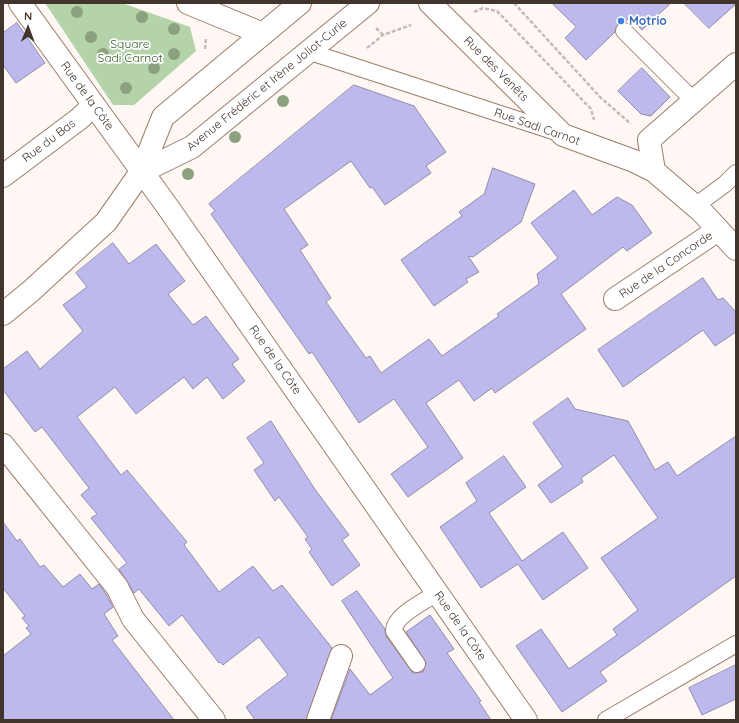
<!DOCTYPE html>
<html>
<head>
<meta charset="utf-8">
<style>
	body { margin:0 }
	#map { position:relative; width:739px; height:723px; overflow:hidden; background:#fef7f3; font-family:Quicksand,sans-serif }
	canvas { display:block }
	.frame { position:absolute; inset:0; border:4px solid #42352d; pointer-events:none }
	.north { position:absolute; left:8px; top:8px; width:40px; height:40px; -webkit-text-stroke:3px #fff; paint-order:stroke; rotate:1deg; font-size:11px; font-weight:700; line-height:16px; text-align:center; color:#42352d }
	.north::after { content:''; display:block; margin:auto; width:14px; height:18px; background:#42352d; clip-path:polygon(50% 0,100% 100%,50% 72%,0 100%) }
</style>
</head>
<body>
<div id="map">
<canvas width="739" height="723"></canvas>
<div class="frame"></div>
<div class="north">N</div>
</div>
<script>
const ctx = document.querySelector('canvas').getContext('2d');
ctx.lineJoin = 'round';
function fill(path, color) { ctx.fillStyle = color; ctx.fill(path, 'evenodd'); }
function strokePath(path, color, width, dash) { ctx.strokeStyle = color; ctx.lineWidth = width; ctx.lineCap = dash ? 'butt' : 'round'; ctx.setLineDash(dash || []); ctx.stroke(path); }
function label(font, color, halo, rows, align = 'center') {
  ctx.font = font + ' Quicksand,sans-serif'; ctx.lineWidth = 3.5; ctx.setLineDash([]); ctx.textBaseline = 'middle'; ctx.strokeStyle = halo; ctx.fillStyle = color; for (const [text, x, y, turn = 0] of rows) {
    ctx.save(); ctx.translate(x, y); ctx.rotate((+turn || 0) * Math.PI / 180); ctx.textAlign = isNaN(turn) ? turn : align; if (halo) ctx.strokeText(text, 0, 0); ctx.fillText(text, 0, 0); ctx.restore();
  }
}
const green = new Path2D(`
	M45,3H122L190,27L196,51L134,105H113Z`);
const building = new Path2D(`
	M552,3H671L642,30L630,17L625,22L618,24L615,32L586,60L565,38L576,27Z
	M684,3H736V4L709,28Z
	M17,23L45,63L16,83L3,65V33Z
	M642,68L670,97L651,116L641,114L618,91Z
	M354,85L414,106L446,152L426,166L431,173L385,205L372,187L370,188L351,161L284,209L308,245L300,250L331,298L326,302L366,358L370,356L381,373L429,339L442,356L499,316L497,314L539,284L537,274L558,258L531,223L574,190L592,215L617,197L632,205L652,233L627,251L623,247L561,294L586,329L495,393L492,388L474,401L459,380L426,403L463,458L408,497L391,474L428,447L394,399L359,423L312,352L309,354L211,214L215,211L209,204Z
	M493,168L535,184L521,222L473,257L468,256L479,272L466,279L468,282L434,306L401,260L462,216L459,212L484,194Z
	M113,243L129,264L156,244L185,281L168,294L193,325L206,316L239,359L232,364L245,381L223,399L207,377L193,389L184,377L136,414L115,387L77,417L121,475L127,470L187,542L184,545L219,592L253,566L273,591L282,585L332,648L306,720H255L246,707L288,675L259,637L223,665L220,662L219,663L182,615L169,626L139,589L134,593L119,569L127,563L91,518L97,514L81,495L89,488L42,427L35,432L3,390V369L27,351L40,369L83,331L63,305L87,287L76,273Z
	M703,278L718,300L723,298L736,312V332L715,346L703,330L623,387L598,350Z
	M568,398L575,409L628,421L655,470L668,462L677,476L736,436V576L600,672L607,681L562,712L516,646L541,629L569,669L617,635L613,629L638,610L601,558L658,518L614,455L581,478L583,482L551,503L538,485L563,467L533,423Z
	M271,421L314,488L349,535L342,540L360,565L332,586L309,552L312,549L305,539L308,537L279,497L275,501L254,470L264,463L247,438Z
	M504,456L526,487L489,513L522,561L563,532L588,568L543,600L518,564L481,588L440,527L477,501L466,483Z
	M3,522L17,541L20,539L40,567L44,565L63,587L80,574L92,589L99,584L106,594L113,607L104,614L118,636L112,640L174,720H3V656L31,634L26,628L29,626L22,618L25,616L3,588Z
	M357,591L385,629L386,636L413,673L423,672L426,663L406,632L430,615L454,649L447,653L481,701L479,702L491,720H331L350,669L370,695L393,678L342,601Z
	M736,665V699L702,715L689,688Z`);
const path = new Path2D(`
	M514,3L600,97L631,124
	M474,12L483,8L497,11L591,109L594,120
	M376,28L383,35
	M367,48L383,35L411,25
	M205,49L206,38`);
const service = new Path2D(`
	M624,31L694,101
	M310,52L559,133
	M695,206L725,184L736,173
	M417,664L394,631C393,616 425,601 437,593
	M606,720L736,644`);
const minor = new Path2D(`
	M20,3L167,206L526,720
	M188,3L263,34
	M430,3L563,135L634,161L654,171L702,212L736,249
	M654,171L649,140L736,64
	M3,176L79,119L94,105
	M615,299L718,230
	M3,445L117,587L133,619L214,720
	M318,720L341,656`);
const secondary = new Path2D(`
	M141,172L192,147L368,3
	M3,314L31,291L106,222L141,172L163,117L300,3`);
const trees = [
	[77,12],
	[142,17],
	[174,29],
	[91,37],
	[103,54],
	[174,54],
	[154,68],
	[126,88],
	[283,101],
	[235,137],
	[188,174]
];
const markers = [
	[621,21,4,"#3f7fe0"]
];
const shopNames = [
	["Motrio",629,21]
];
const parkNames = [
	["Square",130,44],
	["Sadi Carnot",130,58]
];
const streetNames = [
	["Rue des Venêts",496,69,45],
	["Avenue Frédéric et Irène Joliot-Curie",267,85,-39],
	["Rue de la Côte",87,96,54],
	["Rue Sadi Carnot",537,127,19],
	["Rue du Bas",49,141,-37],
	["Rue de la Concorde",666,265,-34],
	["Rue de la Côte",275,360,55],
	["Rue de la Côte",460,626,55]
];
fill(green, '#b4d3ab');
fill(building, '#bdb9ed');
strokePath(building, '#8e8dad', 1);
strokePath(service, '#9c7d6a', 18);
strokePath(minor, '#9c7d6a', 24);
strokePath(secondary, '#9c7d6a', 24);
strokePath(path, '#c3bbb5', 2.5, [4, 2]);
strokePath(service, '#fff', 16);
strokePath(minor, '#fff', 22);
strokePath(secondary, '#fff', 22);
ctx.fillStyle = '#8ca17e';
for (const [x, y] of trees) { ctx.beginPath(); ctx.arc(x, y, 6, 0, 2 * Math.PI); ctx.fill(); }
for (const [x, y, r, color] of markers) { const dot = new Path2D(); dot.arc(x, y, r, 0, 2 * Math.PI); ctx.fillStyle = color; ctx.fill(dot); strokePath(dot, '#fff', 1.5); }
label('bold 12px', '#366cbe', '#fff', shopNames, 'left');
label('12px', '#2e5b1f', '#fff', parkNames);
label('12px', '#42352d', '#fff', streetNames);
</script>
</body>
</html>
